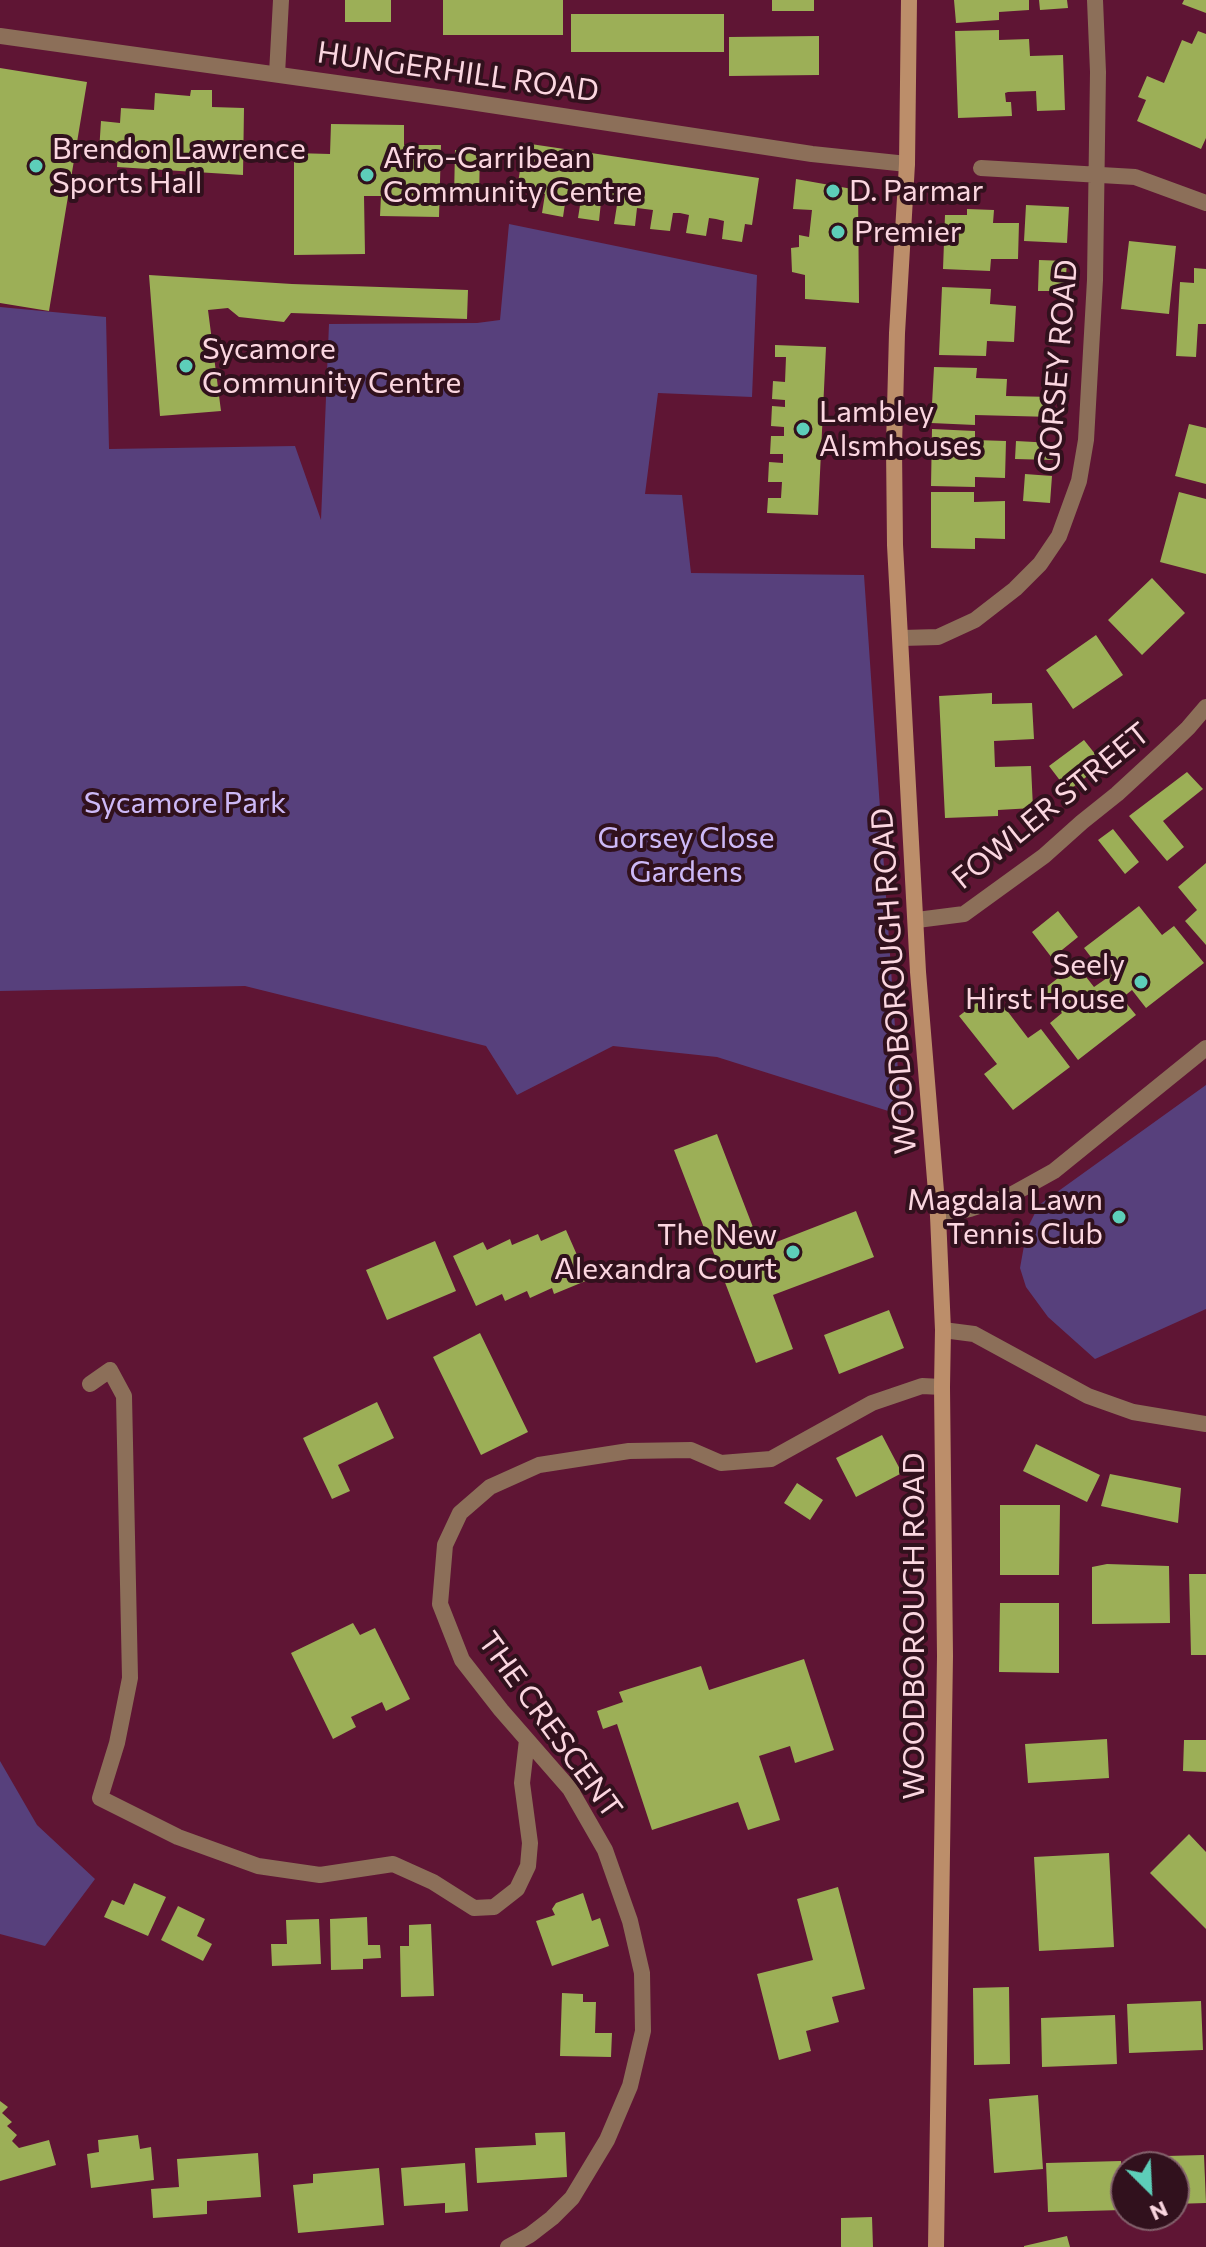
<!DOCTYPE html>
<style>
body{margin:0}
#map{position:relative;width:1206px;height:2247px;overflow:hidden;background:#5f1534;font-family:Commissioner,sans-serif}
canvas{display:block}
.north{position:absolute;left:1110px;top:2151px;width:80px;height:80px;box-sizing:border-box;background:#31111d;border:2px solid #82606b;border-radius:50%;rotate:156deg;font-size:22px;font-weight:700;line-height:32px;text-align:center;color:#fbd6e0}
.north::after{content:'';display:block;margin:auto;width:28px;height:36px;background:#5dceb9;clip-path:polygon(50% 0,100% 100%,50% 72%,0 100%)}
</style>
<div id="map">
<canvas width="1206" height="2247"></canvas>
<div class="north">N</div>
</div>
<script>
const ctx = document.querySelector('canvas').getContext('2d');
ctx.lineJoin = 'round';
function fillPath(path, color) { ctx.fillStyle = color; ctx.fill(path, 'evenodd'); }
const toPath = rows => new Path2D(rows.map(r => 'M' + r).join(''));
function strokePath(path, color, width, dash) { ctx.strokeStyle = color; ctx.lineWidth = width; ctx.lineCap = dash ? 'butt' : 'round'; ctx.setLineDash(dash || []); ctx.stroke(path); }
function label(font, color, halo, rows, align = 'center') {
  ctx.font = font + ' Commissioner,sans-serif'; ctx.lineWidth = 8; ctx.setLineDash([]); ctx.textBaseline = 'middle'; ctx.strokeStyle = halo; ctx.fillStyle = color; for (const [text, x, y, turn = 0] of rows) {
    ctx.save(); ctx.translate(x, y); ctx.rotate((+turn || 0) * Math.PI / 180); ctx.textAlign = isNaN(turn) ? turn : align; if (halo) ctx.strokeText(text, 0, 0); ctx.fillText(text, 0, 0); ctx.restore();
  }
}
const green = toPath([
 [509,224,757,275,752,397,658,393,645,494,682,495,691,573,864,575,901,1115,717,1057,613,1046,517,1095,486,1046,245,986,0,991,0,307,106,317,109,449,295,446,321,520,329,324,477,323,500,320],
 [1206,1085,1206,1309,1095,1359,1048,1317,1026,1287,1020,1268,1027,1229,1039,1205],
 [0,1761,37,1825,95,1879,45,1946,0,1934]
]);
const building = toPath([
 [345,0,391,0,391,22,345,22],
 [443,0,563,0,563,35,443,35],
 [772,0,814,0,814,11,772,11],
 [954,0,1029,0,1029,10,999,12,999,20,956,23],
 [1039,0,1067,0,1068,8,1040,10],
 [1184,0,1206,0,1206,13,1182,4],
 [571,14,724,14,724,52,571,52],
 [999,30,999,40,1029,39,1030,56,1063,55,1065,110,1037,111,1036,91,1008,92,1005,93,1006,102,1011,102,1012,116,958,118,955,31],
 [1198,31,1206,34,1206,138,1201,149,1137,121,1146,100,1138,97,1147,76,1164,83,1182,40,1192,44],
 [819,36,819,75,729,76,729,37],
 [0,68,87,82,49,311,0,303],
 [191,90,212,90,212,107,244,108,243,175,117,167,118,153,99,152,101,121,120,123,121,108,154,110,155,93,190,96],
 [331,124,404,125,404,145,441,145,439,217,380,216,381,196,364,196,365,254,294,255,294,153,330,154],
 [524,143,759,178,752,225,745,224,742,242,722,239,724,221,716,219,709,218,706,236,686,233,689,215,680,213,673,213,670,231,650,229,653,210,637,208,635,226,614,224,617,205,608,203,601,202,599,221,578,218,581,199,566,197,563,217,542,213,545,194,517,190],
 [455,150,480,150,479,198,454,198],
 [796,179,858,190,859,303,805,299,805,275,792,272,791,248,799,247,799,235,809,237,812,210,793,209],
 [1026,205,1069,207,1067,243,1024,241],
 [967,209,994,210,993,223,1019,223,1018,259,991,259,990,271,943,269,945,215,967,215],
 [1129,241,1176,246,1169,314,1121,309],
 [1039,260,1067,261,1065,291,1038,291],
 [1194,268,1206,269,1206,324,1198,324,1196,357,1176,356,1180,282,1194,283],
 [149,275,292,284,468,290,467,319,291,313,284,322,239,317,228,308,208,310,221,411,160,416],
 [942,287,991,289,990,304,1016,306,1014,342,987,341,986,356,939,355],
 [775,345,826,347,818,515,767,513,768,498,781,498,782,482,768,482,769,462,783,463,783,454,770,454,771,436,784,436,784,427,771,426,772,406,785,407,785,400,772,399,773,381,785,382,786,357,775,357],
 [934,367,977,368,976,378,1007,379,1006,396,1053,397,1053,417,975,415,975,425,931,423],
 [1189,424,1206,428,1206,484,1175,476],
 [932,429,975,431,975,440,1006,441,1005,478,975,477,975,487,931,486],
 [1016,441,1053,443,1053,460,1015,459],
 [1025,474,1052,476,1050,503,1023,501],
 [931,492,974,492,974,502,1005,501,1005,539,975,538,975,549,931,548],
 [1179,492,1206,499,1206,574,1160,562],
 [1152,578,1185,613,1142,655,1108,620],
 [1096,635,1123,675,1073,709,1046,670],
 [992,693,992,704,1032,703,1034,739,994,741,995,767,1031,766,1033,808,998,810,998,816,945,818,939,696],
 [1084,740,1103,764,1068,791,1049,766],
 [1187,772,1203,789,1163,821,1184,847,1167,861,1129,816],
 [1113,829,1139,862,1125,874,1098,840],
 [1206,863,1206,945,1185,921,1197,910,1178,887],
 [1139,906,1162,935,1174,926,1204,963,1146,1008,1132,990,1122,998,1136,1015,1078,1060,1050,1023,1062,1013,1044,989,1076,964,1094,987,1107,978,1084,948],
 [1058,911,1078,937,1052,958,1032,932],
 [992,991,1028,1038,1041,1029,1070,1067,1013,1110,984,1074,997,1064,959,1016],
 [717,1134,761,1248,856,1211,874,1257,773,1295,793,1349,756,1363,674,1150],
 [566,1230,588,1280,554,1294,552,1288,530,1298,527,1291,505,1301,502,1294,476,1306,453,1256,483,1242,487,1250,510,1239,512,1245,538,1234,541,1241],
 [435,1241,456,1291,387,1320,366,1270],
 [889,1310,904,1348,839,1374,824,1335],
 [480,1333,528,1432,481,1455,433,1357],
 [377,1402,394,1438,338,1465,350,1491,332,1499,303,1438],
 [882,1435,902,1473,856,1497,836,1458],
 [1036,1444,1100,1475,1087,1502,1023,1471],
 [1110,1474,1181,1488,1178,1523,1101,1506],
 [797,1483,823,1500,810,1520,784,1503],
 [1000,1505,1060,1505,1059,1575,1000,1575],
 [1107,1564,1169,1566,1170,1623,1092,1624,1092,1567],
 [1189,1574,1206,1574,1206,1655,1191,1655],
 [1000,1603,1059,1603,1059,1673,999,1672],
 [353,1623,360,1635,375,1628,410,1699,386,1711,382,1702,351,1717,356,1727,333,1739,291,1653],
 [804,1659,834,1750,795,1763,790,1746,759,1756,780,1820,748,1830,738,1802,652,1830,617,1724,603,1729,597,1711,623,1702,619,1692,701,1666,709,1690],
 [1107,1739,1109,1778,1028,1783,1025,1744],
 [1184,1740,1206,1740,1206,1772,1183,1771],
 [1189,1834,1206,1852,1206,1929,1150,1873],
 [1109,1853,1114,1947,1039,1951,1034,1857],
 [134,1883,166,1897,148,1936,104,1917,112,1900,124,1905],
 [838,1887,865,1989,832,1997,839,2022,806,2031,811,2051,779,2060,757,1974,813,1960,797,1899],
 [583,1893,592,1921,600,1918,609,1946,552,1966,536,1921,555,1915,552,1909,556,1903],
 [178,1906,205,1919,197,1936,212,1944,203,1961,161,1940],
 [367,1917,368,1945,380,1945,381,1958,363,1959,363,1969,331,1970,330,1919],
 [319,1919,321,1964,272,1966,271,1944,287,1944,286,1920],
 [431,1924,434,1996,401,1997,400,1946,409,1946,409,1925],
 [1009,1987,1010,2064,974,2065,973,1988],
 [562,1993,583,1994,583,2002,596,2002,595,2033,612,2033,611,2057,560,2056],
 [1201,2001,1203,2050,1129,2053,1127,2004],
 [1115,2015,1117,2064,1042,2067,1041,2018],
 [1038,2095,1043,2169,994,2173,989,2099],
 [0,2101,8,2107,2,2113,12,2122,7,2126,17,2135,12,2141,19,2148,49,2140,56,2165,0,2181],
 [565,2132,567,2177,477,2183,475,2148,536,2145,535,2133],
 [138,2135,140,2149,151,2147,154,2180,91,2188,87,2154,99,2152,98,2140],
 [258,2153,261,2197,207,2201,207,2214,153,2218,151,2189,179,2187,177,2159],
 [1204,2155,1206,2203,1174,2204,1174,2167,1130,2167,1130,2157],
 [1121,2161,1123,2210,1048,2212,1046,2163],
 [465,2163,468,2211,445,2213,445,2203,404,2206,401,2168],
 [379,2168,384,2225,298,2233,293,2185,313,2183,313,2174],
 [872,2217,873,2247,841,2247,841,2218],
 [1067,2236,1070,2247,1024,2247,1024,2246]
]);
const minor = toPath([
 [0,36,451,99,812,154,907,164],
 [277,74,281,0],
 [981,168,1135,177,1206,203],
 [902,638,938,637,975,620,1015,589,1040,564,1059,536,1079,481,1086,440,1095,280,1098,72,1095,0],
 [917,920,964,914,1044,856,1082,822,1117,794,1167,748,1188,728,1206,707],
 [943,1330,974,1334,1088,1396,1133,1412,1206,1424],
 [90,1384,110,1370,124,1396,130,1678,117,1743,100,1798,178,1837,258,1866,320,1875,393,1864,433,1882,474,1908,494,1907,517,1889,528,1866,530,1843,522,1783,527,1740],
 [508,2247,530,2235,552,2218,572,2198,607,2140,630,2086,643,2031,642,1973,630,1921,605,1850,570,1789,501,1710,462,1660,440,1604,445,1545,460,1513,490,1487,539,1465,629,1451,691,1450,721,1463,771,1459,872,1403,922,1386,942,1387]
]);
const tertiary = toPath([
 [938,1216,970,1209,1009,1196,1054,1171,1206,1048]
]);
const secondary = toPath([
 [909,0,907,164,897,333,894,447,895,545,918,972,938,1216,943,1330,942,1387,945,1656,936,2247]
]);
const markers = [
 [36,166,8,"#5dceb9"],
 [367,175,8,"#5dceb9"],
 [833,191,8,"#5dceb9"],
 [838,232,8,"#5dceb9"],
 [186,366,8,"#5dceb9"],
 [803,429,8,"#5dceb9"],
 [1141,982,8,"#5dceb9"],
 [1119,1217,8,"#5dceb9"],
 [793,1252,8,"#5dceb9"]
];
const streetNames = [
 ["HUNGERHILL ROAD",458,72,8],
 ["GORSEY ROAD",1058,366,-85],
 ["FOWLER STREET",1051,806,-39],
 ["WOODBOROUGH ROAD",894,981,-94],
 ["WOODBOROUGH ROAD",914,1626,-90],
 ["THE CRESCENT",550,1725,54]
];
const poiNames = [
 ["Brendon Lawrence",52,149],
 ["Sports Hall",52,183],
 ["Afro-Carribean",383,158],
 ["Community Centre",383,192],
 ["D. Parmar",849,191],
 ["Premier",854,232],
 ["Sycamore",202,349],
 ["Community Centre",202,383],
 ["Lambley",819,412],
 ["Alsmhouses",819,446],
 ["Seely",1125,965,"right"],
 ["Hirst House",1125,999,"right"],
 ["Magdala Lawn",1103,1200,"right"],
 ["Tennis Club",1103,1234,"right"],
 ["The New",777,1235,"right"],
 ["Alexandra Court",777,1269,"right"]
];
const parkNames = [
 ["Sycamore Park",185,803],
 ["Gorsey Close",686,838],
 ["Gardens",686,872]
];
fillPath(green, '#57407c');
fillPath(building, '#9caf57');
strokePath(minor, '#8c6f59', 16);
strokePath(tertiary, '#8c6f59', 16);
strokePath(secondary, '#bc8e6a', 16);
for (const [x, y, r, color] of markers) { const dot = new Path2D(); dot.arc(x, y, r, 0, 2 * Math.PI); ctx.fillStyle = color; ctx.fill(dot); strokePath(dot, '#31111d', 3); }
label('30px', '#fbd6e0', '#31111d', streetNames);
label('30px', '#fbd6e0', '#31111d', poiNames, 'left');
label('30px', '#cdb9f7', '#31111d', parkNames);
</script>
